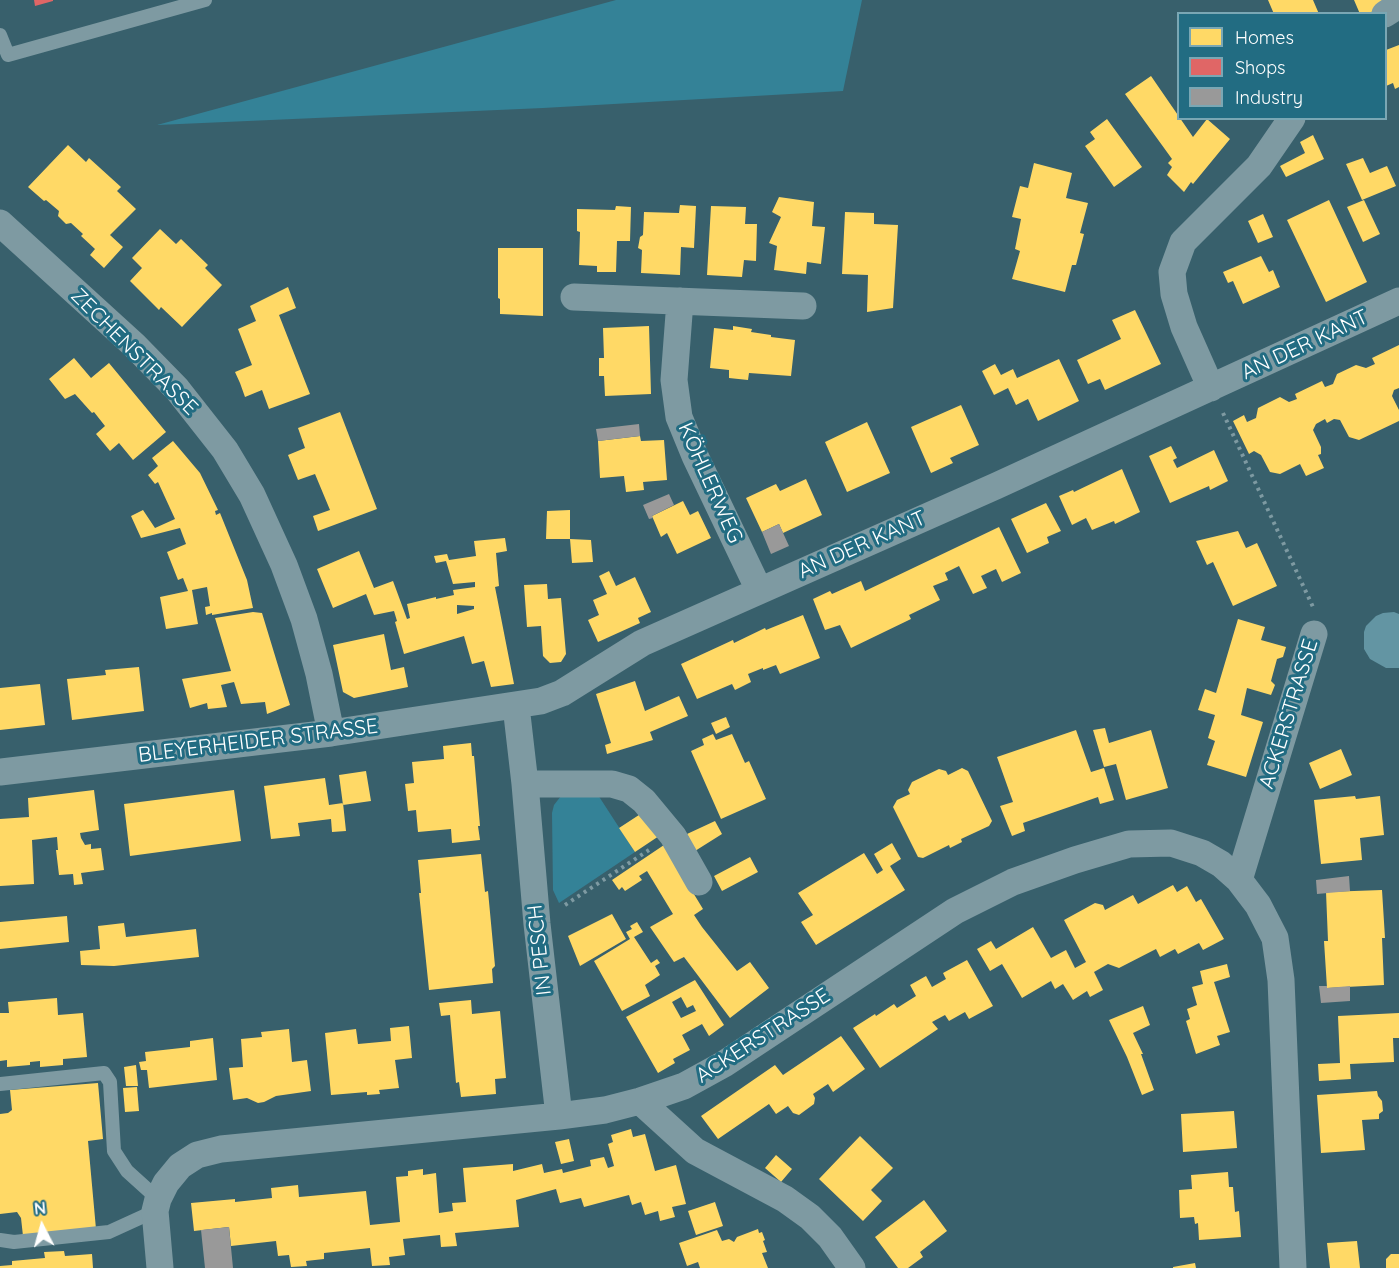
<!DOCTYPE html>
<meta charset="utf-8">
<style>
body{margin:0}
#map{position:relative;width:1399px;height:1268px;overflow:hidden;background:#38606c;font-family:Quicksand,sans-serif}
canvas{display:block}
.legend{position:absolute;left:1177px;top:12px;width:210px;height:108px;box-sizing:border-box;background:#226c82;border:2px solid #7aa7b4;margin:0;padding:8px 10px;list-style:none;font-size:18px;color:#fff}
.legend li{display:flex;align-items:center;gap:12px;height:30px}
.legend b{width:30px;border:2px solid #7aa7b4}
.north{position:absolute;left:12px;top:1196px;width:60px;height:60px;-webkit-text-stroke:4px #226c82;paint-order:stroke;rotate:354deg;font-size:16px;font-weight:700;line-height:24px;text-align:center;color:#fff}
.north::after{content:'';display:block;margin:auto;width:21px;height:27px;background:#fff;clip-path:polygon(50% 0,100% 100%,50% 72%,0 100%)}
</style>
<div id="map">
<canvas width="1399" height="1268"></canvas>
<ul class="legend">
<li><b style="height:16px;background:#ffd966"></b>Homes</li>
<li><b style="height:16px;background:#e06666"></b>Shops</li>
<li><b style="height:16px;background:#999"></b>Industry</li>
</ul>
<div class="north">N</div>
</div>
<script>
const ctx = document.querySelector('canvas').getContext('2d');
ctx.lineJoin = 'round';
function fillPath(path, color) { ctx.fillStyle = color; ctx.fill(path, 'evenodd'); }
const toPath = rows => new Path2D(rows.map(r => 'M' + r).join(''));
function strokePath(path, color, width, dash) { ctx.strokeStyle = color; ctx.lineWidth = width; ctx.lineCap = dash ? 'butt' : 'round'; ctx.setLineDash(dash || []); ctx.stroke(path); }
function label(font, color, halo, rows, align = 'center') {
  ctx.font = font + ' Quicksand,sans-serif'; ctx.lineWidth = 6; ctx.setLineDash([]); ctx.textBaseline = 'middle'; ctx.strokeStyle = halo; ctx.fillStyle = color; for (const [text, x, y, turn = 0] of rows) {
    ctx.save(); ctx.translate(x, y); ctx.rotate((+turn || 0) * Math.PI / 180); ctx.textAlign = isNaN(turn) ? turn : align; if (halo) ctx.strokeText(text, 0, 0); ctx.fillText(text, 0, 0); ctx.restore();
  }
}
const green = toPath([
 [616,0,862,0,843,91,543,108,157,125],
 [598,795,635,852,559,903,553,890,552,813,554,805,561,796]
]);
const water = toPath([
 [1394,612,1399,614,1399,668,1386,668,1370,659,1364,649,1364,632,1366,626,1376,616,1383,613]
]);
const homes = toPath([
 [1268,0,1313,0,1319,14,1274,14],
 [1354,0,1385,0,1387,6,1366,14,1360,14],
 [1399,45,1399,87,1395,89,1393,83,1386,86,1386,50],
 [1151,76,1193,137,1207,119,1230,139,1193,184,1191,182,1184,192,1167,175,1172,167,1168,163,1172,159,1125,94],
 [1107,119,1142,167,1114,187,1085,146,1095,139,1090,132],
 [1313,135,1324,159,1286,177,1280,166,1305,153,1300,142],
 [68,145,86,162,89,158,121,187,117,191,136,209,110,235,123,247,104,268,90,255,95,249,81,236,83,234,71,223,66,224,58,216,59,211,46,200,44,201,28,187],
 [1363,158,1370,173,1387,166,1396,186,1362,200,1346,164],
 [1034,163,1072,173,1066,198,1088,203,1080,233,1084,234,1076,265,1072,265,1065,292,1012,279,1020,251,1015,249,1021,219,1012,217,1020,186,1028,188],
 [779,197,814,202,812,226,825,227,821,264,807,262,806,274,774,270,777,246,769,243,781,217,772,212],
 [1329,200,1367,282,1326,302,1287,220],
 [1364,200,1380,234,1363,242,1347,207],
 [680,205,696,206,694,248,681,247,680,275,641,273,642,250,638,248,640,237,643,235,644,212,679,213],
 [616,206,631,207,630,241,617,241,616,272,597,272,597,266,579,265,580,232,577,231,577,209,615,210],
 [711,206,746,207,745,224,757,224,756,261,744,260,742,277,707,275],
 [845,212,874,213,874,224,898,225,893,308,867,312,868,275,842,274],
 [1263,214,1273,237,1258,243,1248,221],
 [160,229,176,244,181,239,208,265,205,268,222,285,182,327,161,307,159,310,130,281,142,268,132,258],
 [498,248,543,248,543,316,500,314,500,299,498,298],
 [1261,256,1269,272,1273,270,1280,287,1243,304,1233,281,1228,283,1223,272],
 [288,287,296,308,279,315,310,394,269,409,262,390,245,397,240,383,235,372,252,365,238,329,256,321,250,306],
 [1135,310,1161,364,1105,390,1100,379,1088,384,1077,360,1121,339,1112,320],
 [649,326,651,394,605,396,604,376,599,376,599,358,604,358,603,328],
 [733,326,752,329,751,332,771,335,771,337,795,340,791,376,749,373,748,380,729,378,729,370,710,368,714,328,733,330],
 [1399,345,1399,388,1394,390,1392,396,1399,410,1399,421,1359,440,1349,437,1340,420,1334,419,1327,423,1325,419,1316,424,1313,430,1321,447,1321,454,1318,455,1324,468,1306,476,1300,464,1280,474,1270,472,1261,455,1254,451,1249,454,1233,421,1244,415,1247,422,1256,418,1258,408,1280,397,1289,402,1297,399,1295,394,1322,381,1325,387,1333,384,1337,374,1356,365,1366,368,1375,364,1372,358],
 [74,358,91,378,109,363,166,432,133,460,119,443,110,451,96,434,105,426,94,412,92,413,75,394,65,399,49,379],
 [1059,359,1079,401,1038,421,1028,399,1016,405,1008,388,994,395,982,371,995,364,1001,375,1013,369,1017,378],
 [961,405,979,445,950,458,953,463,931,473,911,427],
 [340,412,377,509,318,531,313,516,330,510,315,474,298,480,288,455,305,448,298,428],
 [867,422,890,473,847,492,825,442],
 [640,436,641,441,664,440,667,480,643,482,644,490,626,492,624,476,600,478,598,441],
 [173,441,200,473,218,510,215,511,216,515,220,513,247,580,253,608,212,615,212,613,206,615,205,607,210,606,207,587,192,590,198,624,166,629,160,597,188,591,183,578,178,580,167,552,186,544,180,528,141,538,131,516,143,510,155,528,175,519,158,482,155,484,148,475,158,466,152,458],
 [1171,446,1177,458,1173,460,1177,468,1214,450,1228,481,1210,490,1209,486,1170,503,1149,456],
 [1122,469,1140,512,1115,524,1114,521,1092,530,1086,518,1072,525,1059,496,1073,490,1074,492],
 [806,479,822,515,783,533,779,524,762,532,746,498,776,484,780,491],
 [683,501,690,515,698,511,711,538,677,554,667,533,661,537,652,516],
 [1046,503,1061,531,1047,537,1049,543,1027,553,1011,519],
 [570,510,570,539,546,539,547,511],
 [999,527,1021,573,1002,582,996,569,981,576,987,588,973,594,959,566,945,573,948,580,933,586,940,600,909,615,911,619,851,648,840,625,825,630,813,599,830,591,832,594,861,581,865,591],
 [1238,531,1246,548,1257,543,1277,586,1233,606,1213,562,1207,565,1196,541],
 [505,538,507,551,496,553,499,586,495,587,514,684,491,687,484,661,472,664,464,636,404,654,395,622,397,621,394,611,374,615,366,594,333,608,317,569,359,551,374,588,393,581,407,619,410,618,407,604,436,597,436,599,454,595,453,590,475,587,475,582,453,584,446,561,436,563,434,556,447,554,449,560,476,556,474,541],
 [457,605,474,606,474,609,457,614],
 [570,539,591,540,593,562,572,563],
 [609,571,616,586,635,577,651,612,638,618,640,623,598,642,588,620,599,615,593,600,607,594,599,576],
 [547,584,548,599,561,598,566,654,561,662,550,663,543,656,541,626,527,627,524,585],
 [253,612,262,613,290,705,267,714,265,702,241,704,234,682,221,685,227,707,208,709,207,703,190,708,182,679,231,671,215,618],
 [803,615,820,658,780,674,776,665,763,670,763,668,748,674,751,682,735,690,732,684,697,699,681,664,733,640,734,643,765,628,766,630],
 [1238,619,1265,627,1261,640,1286,647,1283,657,1277,659,1271,681,1275,685,1271,695,1247,688,1241,715,1263,722,1246,777,1207,765,1215,741,1208,738,1215,715,1198,710,1205,689,1216,693],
 [384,634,391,670,404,667,408,687,354,698,343,692,333,645],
 [139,667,144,711,72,720,67,679,106,675,105,670],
 [635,681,645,711,679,696,688,716,650,732,653,740,607,754,605,745,611,743,596,694],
 [40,684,45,725,0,730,0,688],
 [726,717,730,727,716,734,711,723],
 [1105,728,1109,743,1151,730,1168,788,1126,800,1116,764,1104,767,1093,730],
 [1076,730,1091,772,1104,768,1114,800,1100,804,1098,797,1023,823,1025,831,1012,836,1000,806,1013,802,997,757],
 [713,734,716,740,732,734,745,763,749,761,766,799,721,819,691,751,704,745,702,739],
 [471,743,472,756,474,756,480,826,478,826,480,840,452,843,451,829,418,832,416,810,408,811,405,784,414,783,412,762,444,759,443,746],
 [1341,749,1352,775,1320,789,1309,763],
 [962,768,968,771,992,821,989,826,961,839,962,842,950,848,949,845,923,858,918,857,893,807,897,800,910,794,908,790,912,782,939,769,946,771,948,775],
 [366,771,371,801,343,805,339,775],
 [325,778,329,805,343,803,346,831,332,832,331,819,298,823,300,836,271,839,264,786],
 [94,790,99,830,80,833,81,838,85,845,91,844,91,849,101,848,104,870,81,873,83,884,74,885,73,874,59,875,56,850,58,850,57,837,32,840,34,884,0,886,0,819,29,817,28,798],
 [234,790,241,841,130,856,124,804],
 [1355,796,1356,799,1380,796,1384,835,1360,838,1362,860,1321,864,1314,800],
 [642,813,659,836,635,852,619,828],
 [715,821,722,834,695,851,687,834],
 [892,843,901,859,890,866,905,890,816,945,801,922,813,915,798,893,864,853,877,874,883,870,874,854],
 [664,845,703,909,694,915,702,927,737,971,750,962,769,988,730,1018,684,957,674,962,650,927,673,914,647,871,639,876,642,880,625,891,622,887,619,890,612,880],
 [481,854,485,892,488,891,495,966,492,969,493,983,429,990,419,893,421,893,418,860],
 [750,857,758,872,722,891,714,876],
 [1173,885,1177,892,1187,886,1196,902,1201,899,1224,939,1203,950,1199,943,1178,954,1175,949,1160,957,1156,949,1119,968,1108,964,1094,972,1103,990,1090,997,1087,991,1073,1000,1063,984,1055,989,1051,981,1022,998,1002,964,990,971,977,949,991,941,996,949,1033,927,1051,958,1066,950,1075,968,1086,962,1064,920,1095,903,1103,905,1105,910,1133,895,1138,904],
 [1382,890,1385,938,1382,938,1384,985,1327,988,1324,941,1328,941,1326,892],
 [612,914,626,939,580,966,568,936],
 [67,916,69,942,0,949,0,922],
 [637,922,643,932,634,937,651,963,657,959,660,963,655,966,660,975,645,985,650,996,622,1011,594,961,630,939,626,932,632,929,630,926],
 [124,923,126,937,196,929,199,957,114,966,81,965,80,951,100,949,98,926],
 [967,960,993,1006,969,1019,965,1012,949,1021,945,1015,932,1022,938,1029,880,1068,853,1028,875,1014,876,1016,894,1004,897,1008,916,996,910,985,926,976,932,987,946,979,943,973],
 [1227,964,1230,977,1214,982,1230,1032,1217,1036,1220,1045,1196,1054,1186,1021,1190,1019,1187,1009,1197,1005,1192,987,1203,984,1200,971],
 [695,980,724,1025,709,1036,702,1024,682,1035,690,1050,673,1059,675,1063,658,1073,626,1017],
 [681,997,687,1008,693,1005,696,1011,681,1018,672,1002],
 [57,998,58,1015,83,1013,87,1057,63,1059,63,1065,40,1067,40,1061,30,1062,30,1065,7,1067,7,1060,0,1061,0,1013,9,1013,8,1002],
 [471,1000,472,1014,500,1011,506,1078,495,1079,496,1094,461,1097,459,1082,456,1083,450,1015,441,1016,439,1003],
 [1143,1006,1150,1025,1133,1033,1143,1054,1141,1054,1154,1090,1142,1095,1127,1057,1109,1020],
 [1399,1013,1399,1038,1393,1038,1394,1062,1350,1064,1351,1079,1319,1081,1318,1064,1340,1063,1338,1016],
 [409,1026,412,1058,395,1060,399,1088,379,1090,380,1094,367,1095,367,1092,331,1095,325,1033,356,1029,358,1044,391,1041,390,1028],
 [289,1029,292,1062,307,1060,311,1091,276,1096,264,1102,258,1103,247,1098,233,1100,229,1068,243,1067,241,1039,262,1037,261,1032],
 [841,1036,865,1069,833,1092,828,1084,813,1094,815,1098,814,1104,799,1115,793,1113,788,1106,776,1114,769,1104,718,1139,701,1116,775,1065,783,1075],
 [213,1038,217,1080,149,1088,147,1070,141,1070,139,1062,146,1061,145,1052,190,1047,190,1041],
 [136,1065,138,1086,126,1086,124,1067],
 [98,1083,103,1139,88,1141,96,1229,23,1236,21,1218,17,1212,0,1214,0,1114,8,1113,12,1110,10,1090],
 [137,1087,139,1111,125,1112,123,1088],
 [1377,1091,1378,1096,1382,1101,1383,1111,1379,1114,1379,1119,1362,1120,1365,1150,1321,1153,1317,1095],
 [1234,1111,1237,1148,1183,1152,1181,1114],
 [631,1129,633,1137,645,1134,655,1171,676,1165,686,1204,672,1207,675,1217,660,1221,658,1211,645,1215,641,1202,632,1205,629,1195,584,1207,581,1198,560,1203,556,1189,516,1200,519,1227,455,1233,457,1246,441,1247,440,1235,403,1239,405,1255,389,1257,390,1265,372,1266,370,1248,324,1253,324,1259,306,1261,307,1266,291,1267,289,1255,278,1256,276,1241,231,1246,229,1227,194,1231,191,1203,235,1199,235,1202,272,1198,271,1188,298,1185,299,1197,366,1191,370,1225,400,1222,396,1177,408,1176,408,1171,423,1169,423,1175,436,1173,439,1213,453,1211,452,1203,466,1202,463,1168,513,1164,513,1171,542,1164,544,1173,562,1169,563,1173,591,1166,590,1160,604,1157,608,1168,614,1166,608,1144,613,1142,611,1135],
 [860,1136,893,1168,871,1190,882,1201,863,1221,819,1179],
 [569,1139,574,1161,561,1164,555,1142],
 [776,1155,792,1169,781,1182,765,1168],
 [1228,1172,1229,1187,1233,1187,1235,1212,1239,1211,1241,1237,1199,1240,1198,1223,1195,1224,1194,1217,1180,1218,1179,1190,1192,1189,1191,1175],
 [924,1200,947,1231,920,1252,923,1257,908,1268,898,1268,875,1237],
 [715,1202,723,1226,696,1235,688,1211],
 [758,1229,759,1233,762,1232,765,1240,763,1241,767,1252,762,1253,768,1268,700,1268,698,1262,687,1266,679,1243,717,1230,722,1241,729,1239,734,1242,737,1237],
 [1357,1241,1360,1268,1330,1268,1327,1243],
 [64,1251,65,1256,92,1254,93,1268,0,1268,0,1266,12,1265,12,1261,45,1258,44,1252],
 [1391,1254,1399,1254,1399,1268,1386,1268,1386,1259],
 [1195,1263,1196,1268,1173,1268,1173,1267]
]);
const shops = toPath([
 [34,0,53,0,53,1,35,6]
]);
const industry = toPath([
 [639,424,640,436,598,441,596,429],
 [669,494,674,505,652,516,653,518,649,519,643,505],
 [779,524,789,546,771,554,762,532],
 [1349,876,1350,891,1317,894,1316,880],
 [1319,986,1327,986,1327,988,1350,986,1350,1001,1321,1003],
 [229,1227,233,1268,205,1268,201,1230]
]);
const path = toPath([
 [1223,413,1313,607],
 [565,905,649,850]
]);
const lane = toPath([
 [0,35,8,55,205,0],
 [0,1084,104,1073,110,1082,114,1151,127,1171,158,1199],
 [0,1240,14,1242,109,1232,155,1211]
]);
const street = toPath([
 [1385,14,1399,5],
 [0,223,134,345,177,389,225,450,252,495,284,565,304,619,319,674,331,733],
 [574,297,803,306],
 [680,301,674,380,679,417,695,456,759,590],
 [1211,388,1184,327,1174,294,1172,272,1183,242,1259,166,1292,118],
 [516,706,525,784,537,924,559,1116],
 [0,772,331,733,541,701,562,693,642,643,996,486,1399,301],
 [525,784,612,784,629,789,644,801,673,836,699,882],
 [1239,880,1314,634],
 [640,1101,695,1151,785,1199,810,1217,830,1237,852,1268],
 [160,1268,155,1211,158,1199,166,1183,180,1166,197,1155,221,1149,559,1116,605,1110,640,1101,684,1086,724,1064,955,911,1013,882,1075,860,1129,844,1171,843,1202,853,1221,864,1239,880,1258,905,1275,938,1281,980,1293,1268]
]);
const streetNames = [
 ["AN DER KANT",1305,345,-25],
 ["ZECHENSTRASSE",134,352,45],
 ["KÖHLERWEG",710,483,66],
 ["AN DER KANT",862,545,-24],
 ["ACKERSTRASSE",1289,714,-73],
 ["BLEYERHEIDER STRASSE",258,741,-7],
 ["IN PESCH",540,950,-96],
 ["ACKERSTRASSE",763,1036,-33]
];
fillPath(green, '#348297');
fillPath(water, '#6395a3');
fillPath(homes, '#ffd966');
fillPath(shops, '#e06666');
fillPath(industry, '#999');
strokePath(path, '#7e9aa2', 4, [3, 4.5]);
strokePath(lane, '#7e9aa2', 14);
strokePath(street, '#7e9aa2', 27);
label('21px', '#fff', '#226c82', streetNames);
</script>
